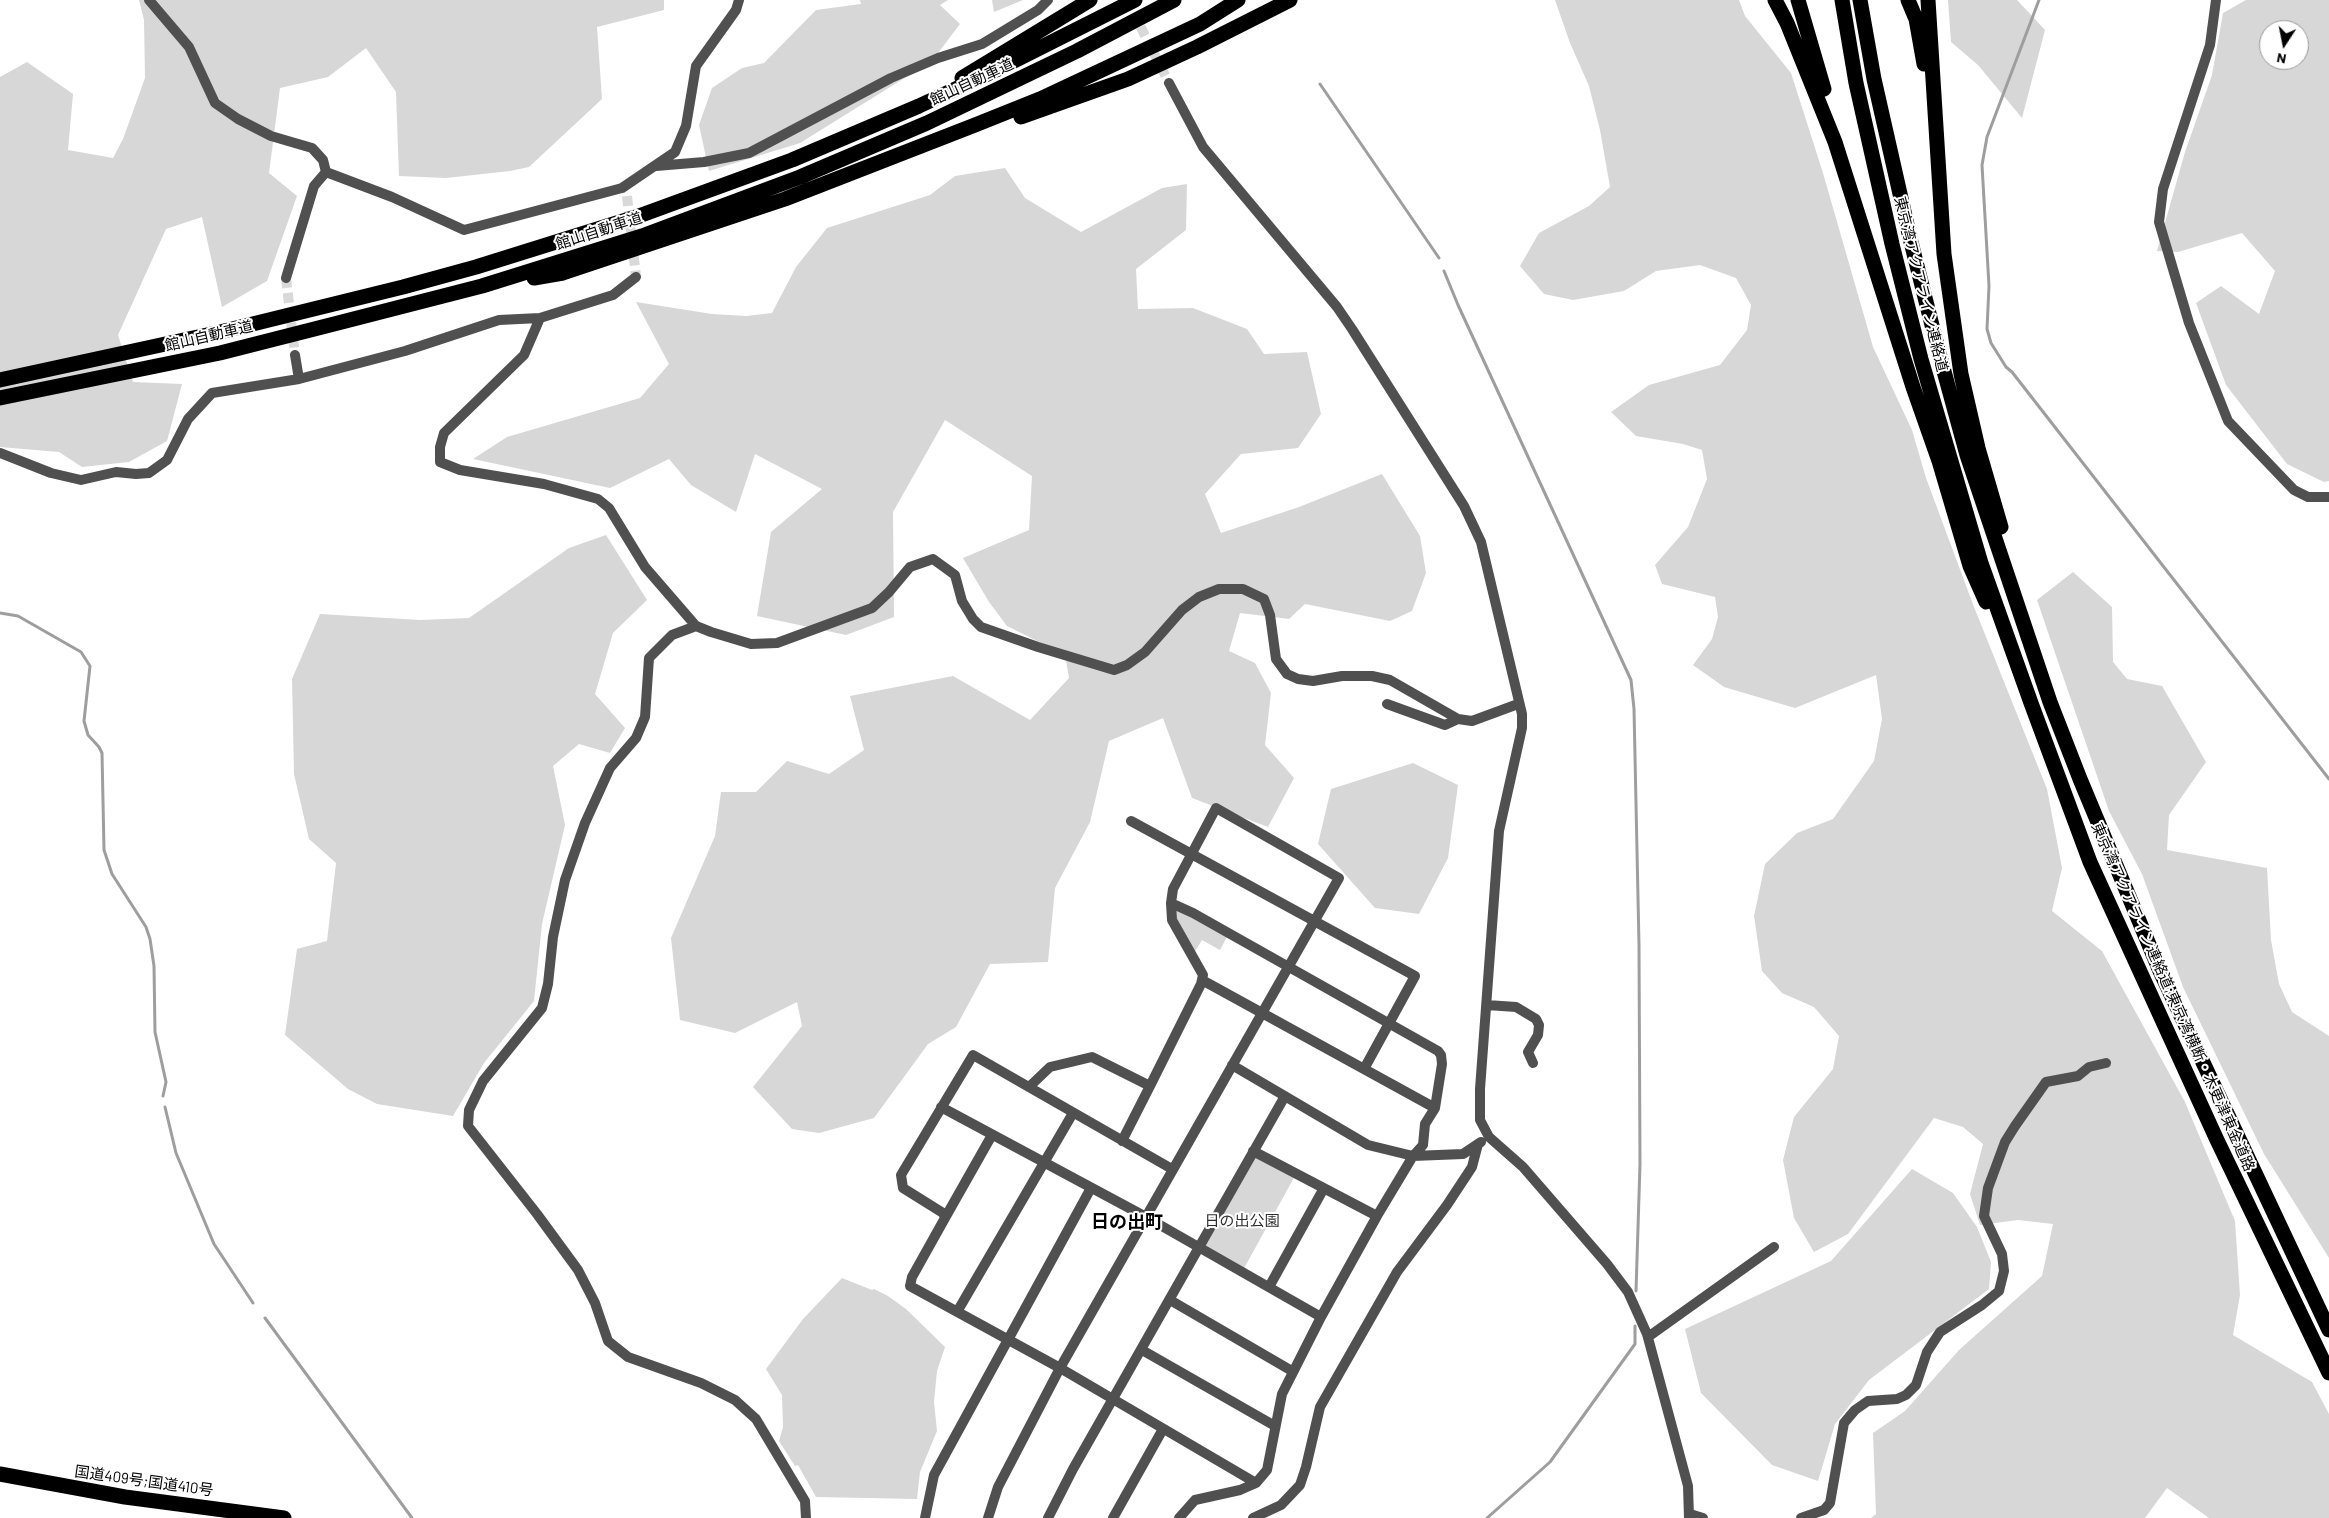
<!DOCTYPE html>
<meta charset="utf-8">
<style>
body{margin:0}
#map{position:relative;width:2329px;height:1518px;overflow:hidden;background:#fff;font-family:Barlow,sans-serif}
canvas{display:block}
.north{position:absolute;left:2259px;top:20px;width:50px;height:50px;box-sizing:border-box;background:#fff;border:1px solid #999;border-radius:50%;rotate:191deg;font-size:14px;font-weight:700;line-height:20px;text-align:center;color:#000}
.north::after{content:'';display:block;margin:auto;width:18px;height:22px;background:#000;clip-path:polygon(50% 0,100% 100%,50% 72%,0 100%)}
</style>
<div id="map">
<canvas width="2329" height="1518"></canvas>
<div class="north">N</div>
</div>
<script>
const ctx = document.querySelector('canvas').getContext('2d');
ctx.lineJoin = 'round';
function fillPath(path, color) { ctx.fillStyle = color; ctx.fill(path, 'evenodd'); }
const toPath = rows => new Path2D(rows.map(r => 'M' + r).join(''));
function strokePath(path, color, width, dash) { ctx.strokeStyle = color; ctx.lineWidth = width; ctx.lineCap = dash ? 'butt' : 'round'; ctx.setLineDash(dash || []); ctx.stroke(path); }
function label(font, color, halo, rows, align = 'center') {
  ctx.font = font + ' Barlow,"Noto Sans JP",sans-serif'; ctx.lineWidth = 4; ctx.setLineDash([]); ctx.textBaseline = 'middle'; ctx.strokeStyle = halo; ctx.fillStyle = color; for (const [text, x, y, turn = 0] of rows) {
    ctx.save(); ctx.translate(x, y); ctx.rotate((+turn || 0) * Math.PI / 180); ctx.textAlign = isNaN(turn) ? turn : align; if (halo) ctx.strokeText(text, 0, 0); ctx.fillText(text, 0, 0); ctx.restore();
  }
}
const green = toPath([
 [139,0,664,0,664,10,597,27,602,99,529,167,510,171,446,178,399,176,396,92,366,48,328,77,280,88,269,173,297,196,267,281,222,307,202,217,166,229,118,335,133,382,182,384,167,441,129,462,82,467,59,452,0,447,0,77,27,62,73,94,68,150,113,158,123,139,145,78,144,20],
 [860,0,948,0,940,5,960,24,932,61,800,143,709,171,699,125,712,88,742,68,764,63,816,10,861,4],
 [992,0,1023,0,994,12],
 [1555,0,1739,0,1745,16,1791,73,1823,173,1873,347,1912,430,1926,478,1974,607,2047,789,2062,868,2052,911,2102,951,2185,1102,2235,1221,2240,1295,2233,1335,2312,1382,2329,1414,2329,1518,2209,1518,2167,1488,2145,1518,1871,1518,1876,1514,1873,1433,1905,1411,1959,1350,2042,1276,2053,1224,2018,1220,1980,1225,1970,1194,1983,1144,1963,1127,1934,1118,1848,1234,1814,1252,1794,1218,1783,1160,1794,1117,1833,1069,1839,1036,1814,1007,1782,993,1762,971,1754,916,1765,864,1797,833,1833,819,1874,761,1882,719,1876,675,1795,708,1724,687,1693,665,1712,639,1718,617,1715,597,1662,584,1655,565,1688,527,1707,479,1702,450,1683,444,1636,436,1611,412,1649,385,1720,365,1747,330,1751,305,1736,278,1700,265,1656,271,1624,291,1573,300,1544,294,1520,266,1539,233,1589,206,1610,187,1600,130,1589,86,1570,43],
 [1948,0,2017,0,2045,30,2022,118,1978,65,1951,42],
 [2246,0,2329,0,2329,481,2324,482,2287,464,2226,385,2196,303,2221,286,2259,314,2275,271,2242,233,2178,252,2157,251,2185,152,2212,75,2223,13],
 [2269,30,2299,30,2299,60,2269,60],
 [1005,168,1025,198,1081,232,1162,188,1187,184,1186,230,1136,269,1138,309,1193,308,1247,329,1264,354,1307,352,1321,414,1298,448,1241,454,1205,494,1221,533,1299,507,1382,474,1420,536,1426,573,1412,611,1390,621,1305,604,1289,619,1240,613,1229,651,1255,663,1271,693,1265,745,1294,778,1268,827,1192,798,1163,718,1109,741,1090,822,1055,888,1048,962,990,964,956,1027,928,1044,874,1118,819,1133,792,1129,753,1087,802,1026,797,1002,735,1033,680,1020,671,938,715,836,721,792,756,792,787,761,829,774,864,750,850,696,953,676,1030,720,1069,678,1065,655,1007,626,989,602,963,558,1029,530,1032,476,945,420,893,512,894,617,846,635,757,616,771,532,822,489,755,454,736,512,691,485,669,459,610,488,473,459,507,437,640,398,669,364,636,302,712,314,746,316,772,313,796,267,827,228,930,195,955,176],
 [606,535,647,600,613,633,595,694,625,728,610,753,579,744,553,766,565,825,542,924,534,1001,484,1063,453,1116,377,1104,348,1089,285,1035,297,949,327,941,336,863,309,839,294,774,292,679,320,614,420,620,469,618,569,548],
 [2073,572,2112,607,2113,662,2127,679,2162,686,2206,762,2169,815,2167,850,2267,868,2271,940,2279,984,2292,1012,2329,1036,2329,1258,2264,1154,2183,987,2142,874,2109,811,2037,600],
 [1413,763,1458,785,1448,858,1419,914,1375,908,1318,844,1331,789],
 [1171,904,1229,933,1220,950,1202,940,1192,956],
 [1253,1151,1296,1174,1242,1272,1199,1247],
 [1912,1169,1953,1193,1977,1227,1991,1262,1989,1289,1869,1380,1835,1424,1818,1481,1772,1465,1701,1393,1685,1329,1831,1261],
 [842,1278,872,1290,874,1289,888,1296,906,1309,945,1347,937,1371,934,1402,937,1431,920,1472,917,1499,816,1497,798,1465,795,1466,779,1441,783,1427,782,1395,766,1369,803,1319]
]);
const stream = toPath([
 [2039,0,1987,137,1982,165,1989,286,1987,329,1991,343,2006,367,2012,372,2329,779],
 [1320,84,1439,258],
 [1444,271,1458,305,1631,680,1634,709,1639,945,1640,1164,1636,1291],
 [0,613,18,616,81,652,90,666,84,721,88,735,99,747,102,753,104,850,112,874,146,927,150,939,154,966,155,1032,166,1082,163,1096],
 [165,1107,176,1153,214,1244,253,1303],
 [265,1318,412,1518],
 [1487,1518,1550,1462,1635,1344,1635,1326]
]);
const minorTunnel = toPath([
 [1127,0,1169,83],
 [627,196,636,277],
 [286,278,295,355]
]);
const minor = toPath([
 [149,0,189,47,215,103,238,119,271,136,312,148,323,160,326,172],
 [2216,0,2210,45,2163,189,2159,222,2189,323,2228,421,2294,490,2308,497,2329,497],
 [1169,83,1203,147,1337,307,1352,329,1464,506,1481,542,1522,714,1522,728,1499,831,1480,1089,1480,1120,1489,1137,1523,1167,1607,1264,1628,1292,1647,1334,1688,1486,1689,1518],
 [656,166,704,162,749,153,891,78,938,58,982,44,1038,10,1048,0],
 [326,172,392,197,464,230,622,188,675,152,686,126,696,66,736,10,739,0],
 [286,278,314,186,326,172],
 [540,318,524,355,444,433,440,447,440,462,460,470,544,484,598,499,609,508,645,567,696,626,711,632,751,644,777,643,872,608,889,592,910,567,933,559,955,575,962,601,973,619,981,627,1038,647,1114,670,1127,665,1145,652,1182,610,1199,597,1219,589,1243,589,1264,599,1270,615,1276,659,1287,674,1298,679,1313,681,1342,676,1372,676,1390,680,1458,719,1472,721,1518,704],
 [295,355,299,379],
 [0,453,51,473,81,480,116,472,136,474,149,473,167,460,188,419,212,393,299,379,405,351,499,320,540,318,613,295,636,277],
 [696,626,672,635,649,658,645,717,636,738,610,768,585,823,565,880,553,937,548,984,542,1008,483,1081,469,1110,468,1126,537,1214,578,1270,595,1303,608,1341,628,1357,701,1383,735,1400,756,1419,805,1501,806,1518],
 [1387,704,1445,725,1458,719],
 [1131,821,1415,976,1364,1069],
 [1171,903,1193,913,1438,1051,1441,1055,1442,1064,1435,1108,1425,1124,1423,1145,1413,1156,1377,1216,1321,1317,1282,1394,1267,1470,1256,1483,1240,1490,1195,1500,1179,1518],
 [1202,980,1435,1108],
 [1487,1005,1516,1007,1536,1019,1539,1025,1538,1035,1528,1052,1533,1063],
 [1232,1065,1368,1145,1413,1156,1463,1154,1481,1142],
 [941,1107,1146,1217,1321,1317],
 [1122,1141,1150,1086],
 [1253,1151,1377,1216],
 [1172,1169,973,1055,901,1175,903,1188,943,1213,945,1218,912,1277,910,1286,1060,1368,1256,1483],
 [945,1218,992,1135],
 [1269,1287,1324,1188],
 [1170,1300,1292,1371],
 [957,1312,1073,1113],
 [1648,1337,1774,1247],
 [1142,1350,1275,1426],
 [1690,1514,1703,1518],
 [925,1518,934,1475,1091,1188],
 [988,1518,998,1487,1060,1368,1339,878,1216,808,1173,889,1171,903,1172,920,1203,975,1201,984,1150,1086,1092,1057,1050,1067,1029,1087],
 [1048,1518,1073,1469,1285,1096],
 [1113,1518,1163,1429],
 [1253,1518,1281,1505,1300,1485,1306,1467,1320,1407,1397,1272,1447,1205,1472,1167,1478,1144],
 [1801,1518,1824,1510,1830,1503,1844,1423,1855,1410,1868,1401,1897,1399,1906,1395,1916,1385,1927,1352,1940,1332,1982,1305,1999,1291,2004,1271,2002,1254,1984,1216,1988,1188,2005,1142,2015,1126,2046,1082,2078,1076,2089,1067,2106,1063]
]);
const highway = toPath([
 [1775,0,1787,23,1835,142,1913,387,1939,461,1970,566,1986,602],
 [1798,0,1824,89],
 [1842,0,1856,83,1892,244,1921,359,1981,563,2031,703,2090,862,2217,1140,2329,1373],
 [1860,0,1874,79,1910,238,1939,353,1967,455,2050,702,2080,779,2160,971,2329,1330],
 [1908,0,1916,19,1924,64],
 [1928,0,1944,254,1961,374,1978,448,2001,527],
 [962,78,1090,0],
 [1021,117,1128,79,1197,47,1290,0],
 [534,278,563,273,785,199,975,125,1040,99,1200,24,1238,0],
 [0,380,216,333,403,287,476,267,636,217,792,160,919,106,996,70,1135,0],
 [0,398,220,353,334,324,482,286,642,236,800,177,927,123,1077,51,1174,0],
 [0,1474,125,1497,284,1518]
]);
const streetNames = [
 ["館山自動車道",972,82,-25],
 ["館山自動車道",599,231,-18],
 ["東京湾アクアライン連絡道",1921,284,76],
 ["館山自動車道",209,336,-13],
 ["東京湾アクアライン連絡道;東京湾横断・木更津東金道路",2173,997,66],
 ["国道409号;国道410号",144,1481,8]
];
const parkNames = [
 ["日の出公園",1242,1221]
];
const quarterNames = [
 ["日の出町",1127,1222]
];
fillPath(green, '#d7d7d7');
strokePath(stream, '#9e9e9e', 3);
strokePath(minorTunnel, '#d9d9d9', 10, [10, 5]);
strokePath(minor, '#505050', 10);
strokePath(highway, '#000', 15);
label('15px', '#000', '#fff', streetNames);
label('15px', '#2e2e2e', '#fff', parkNames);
label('bold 18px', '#000', '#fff', quarterNames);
</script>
